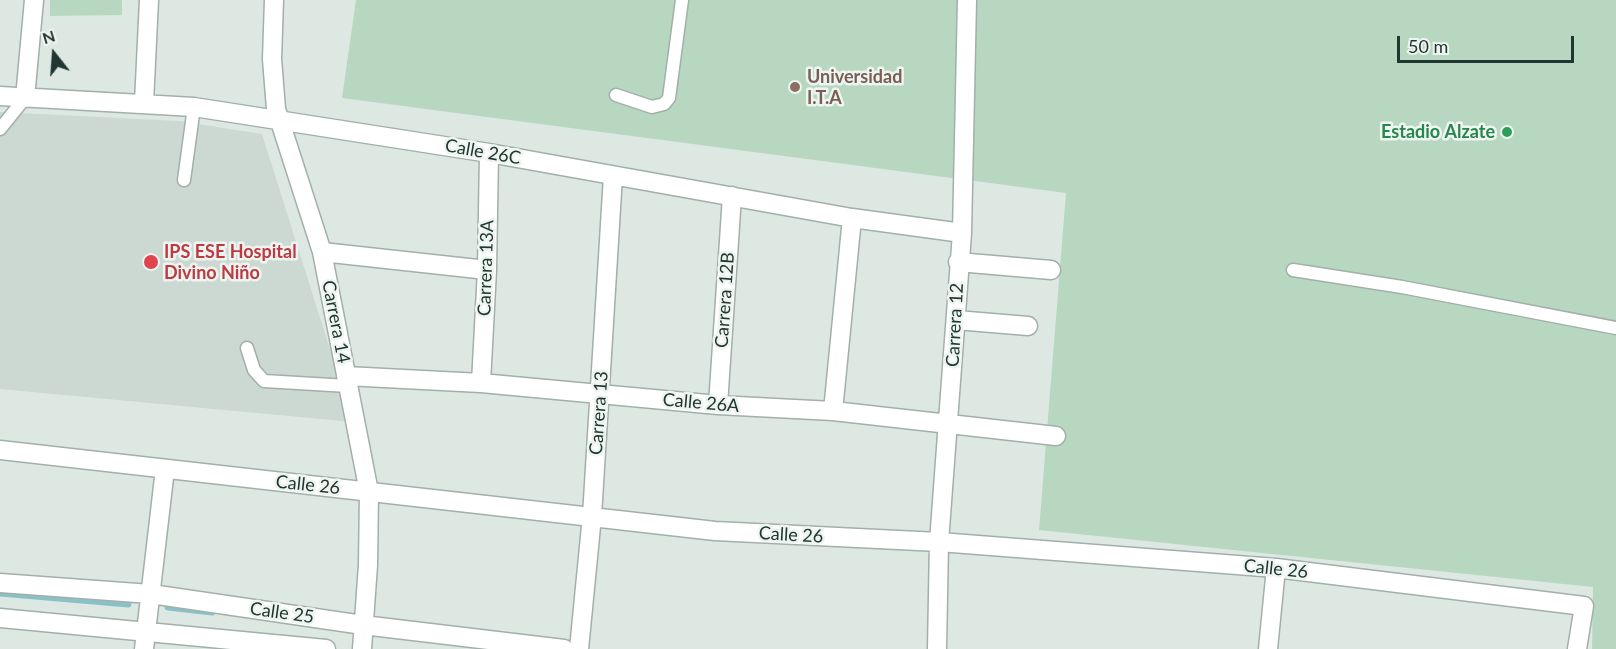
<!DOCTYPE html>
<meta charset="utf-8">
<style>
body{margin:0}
#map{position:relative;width:1616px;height:649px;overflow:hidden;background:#dee8e3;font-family:Lato,sans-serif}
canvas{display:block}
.north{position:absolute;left:24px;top:24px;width:60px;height:60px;-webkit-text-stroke:4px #eef5f1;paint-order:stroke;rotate:343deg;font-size:16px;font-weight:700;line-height:24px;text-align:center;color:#213630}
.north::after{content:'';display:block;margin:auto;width:21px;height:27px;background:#213630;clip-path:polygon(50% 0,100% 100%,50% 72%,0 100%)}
.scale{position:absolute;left:1397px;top:36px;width:177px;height:27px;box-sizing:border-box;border:3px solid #213630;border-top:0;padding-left:8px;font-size:18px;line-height:21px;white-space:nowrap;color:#213630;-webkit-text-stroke:4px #eef5f1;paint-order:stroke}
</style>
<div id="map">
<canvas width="1616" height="649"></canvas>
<div class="north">N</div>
<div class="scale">50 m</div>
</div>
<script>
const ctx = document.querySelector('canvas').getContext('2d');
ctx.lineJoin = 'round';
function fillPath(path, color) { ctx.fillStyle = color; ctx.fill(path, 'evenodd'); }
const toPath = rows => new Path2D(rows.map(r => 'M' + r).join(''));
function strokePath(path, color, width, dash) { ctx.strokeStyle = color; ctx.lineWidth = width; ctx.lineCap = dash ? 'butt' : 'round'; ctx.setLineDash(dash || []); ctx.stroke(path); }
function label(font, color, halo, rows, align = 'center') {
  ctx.font = font + ' Lato,sans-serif'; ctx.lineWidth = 5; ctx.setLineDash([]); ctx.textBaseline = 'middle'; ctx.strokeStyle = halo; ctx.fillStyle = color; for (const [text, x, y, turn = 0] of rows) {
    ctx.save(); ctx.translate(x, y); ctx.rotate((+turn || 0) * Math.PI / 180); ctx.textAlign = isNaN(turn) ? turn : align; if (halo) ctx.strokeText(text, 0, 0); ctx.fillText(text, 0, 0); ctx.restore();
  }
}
const built = toPath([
 [0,112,179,121,262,134,353,422,0,389]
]);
const green = toPath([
 [50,0,122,0,122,15,50,16],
 [356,0,1616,0,1616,649,1592,649,1593,587,1039,530,1066,193,342,98]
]);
const stream = toPath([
 [0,593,128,604],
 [168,607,212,612]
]);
const service = toPath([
 [616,95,652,107,664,104,669,98,682,0],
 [0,129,25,98],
 [184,180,194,107],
 [1293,270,1402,287,1616,328],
 [247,348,254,370,264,381,348,386]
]);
const minor = toPath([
 [274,0,272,59,276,109,322,252,369,492,368,565,362,649],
 [0,96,194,107,489,153,852,218,962,233],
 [25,98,34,0],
 [144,103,149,0],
 [322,252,487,270],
 [958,262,1051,270],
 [956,320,1028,326],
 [346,376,481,383,718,405,833,411,1056,436],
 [481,383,487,270,489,153],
 [718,405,732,196],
 [833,411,852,218],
 [0,450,715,531,939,542,1276,568,1584,606,1577,649],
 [0,583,151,594,363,625,564,649],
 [0,618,326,649],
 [144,649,165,469],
 [579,649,592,516,613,176],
 [937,649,939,542,962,233,967,0],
 [1268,649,1276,568]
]);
const markers = [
 [795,87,6,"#8d6e63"],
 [1507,132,6,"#2e9e5b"],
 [151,262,8,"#e0444e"]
];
const educationNames = [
 ["Universidad",807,77],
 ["I.T.A",807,98]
];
const leisureNames = [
 ["Estadio Alzate",1495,132]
];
const streetNames = [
 ["Calle 26C",483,152,10],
 ["Carrera 13A",486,268,-88],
 ["Carrera 12B",725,300,-86],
 ["Carrera 14",336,322,79],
 ["Carrera 12",955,325,-87],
 ["Calle 26A",701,403,5],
 ["Carrera 13",599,413,-86],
 ["Calle 26",308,485,6],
 ["Calle 26",791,535,3],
 ["Calle 26",1276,569,6],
 ["Calle 25",282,613,8]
];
const healthNames = [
 ["IPS ESE Hospital",164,252],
 ["Divino Niño",164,273]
];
fillPath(built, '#ccd8d2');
fillPath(green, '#b8d7c0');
strokePath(stream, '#8ac1c9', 7);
strokePath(service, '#a2afaa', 15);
strokePath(minor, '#a2afaa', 21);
strokePath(service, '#fff', 12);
strokePath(minor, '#fff', 18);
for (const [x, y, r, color] of markers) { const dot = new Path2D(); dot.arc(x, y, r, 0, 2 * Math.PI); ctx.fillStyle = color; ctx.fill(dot); strokePath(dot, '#eef5f1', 2); }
label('bold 18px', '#785e54', '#eef5f1', educationNames, 'left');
label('bold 18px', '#27864d', '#eef5f1', leisureNames, 'right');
label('18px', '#213630', '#eef5f1', streetNames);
label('bold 18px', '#be3a42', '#eef5f1', healthNames, 'left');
</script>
